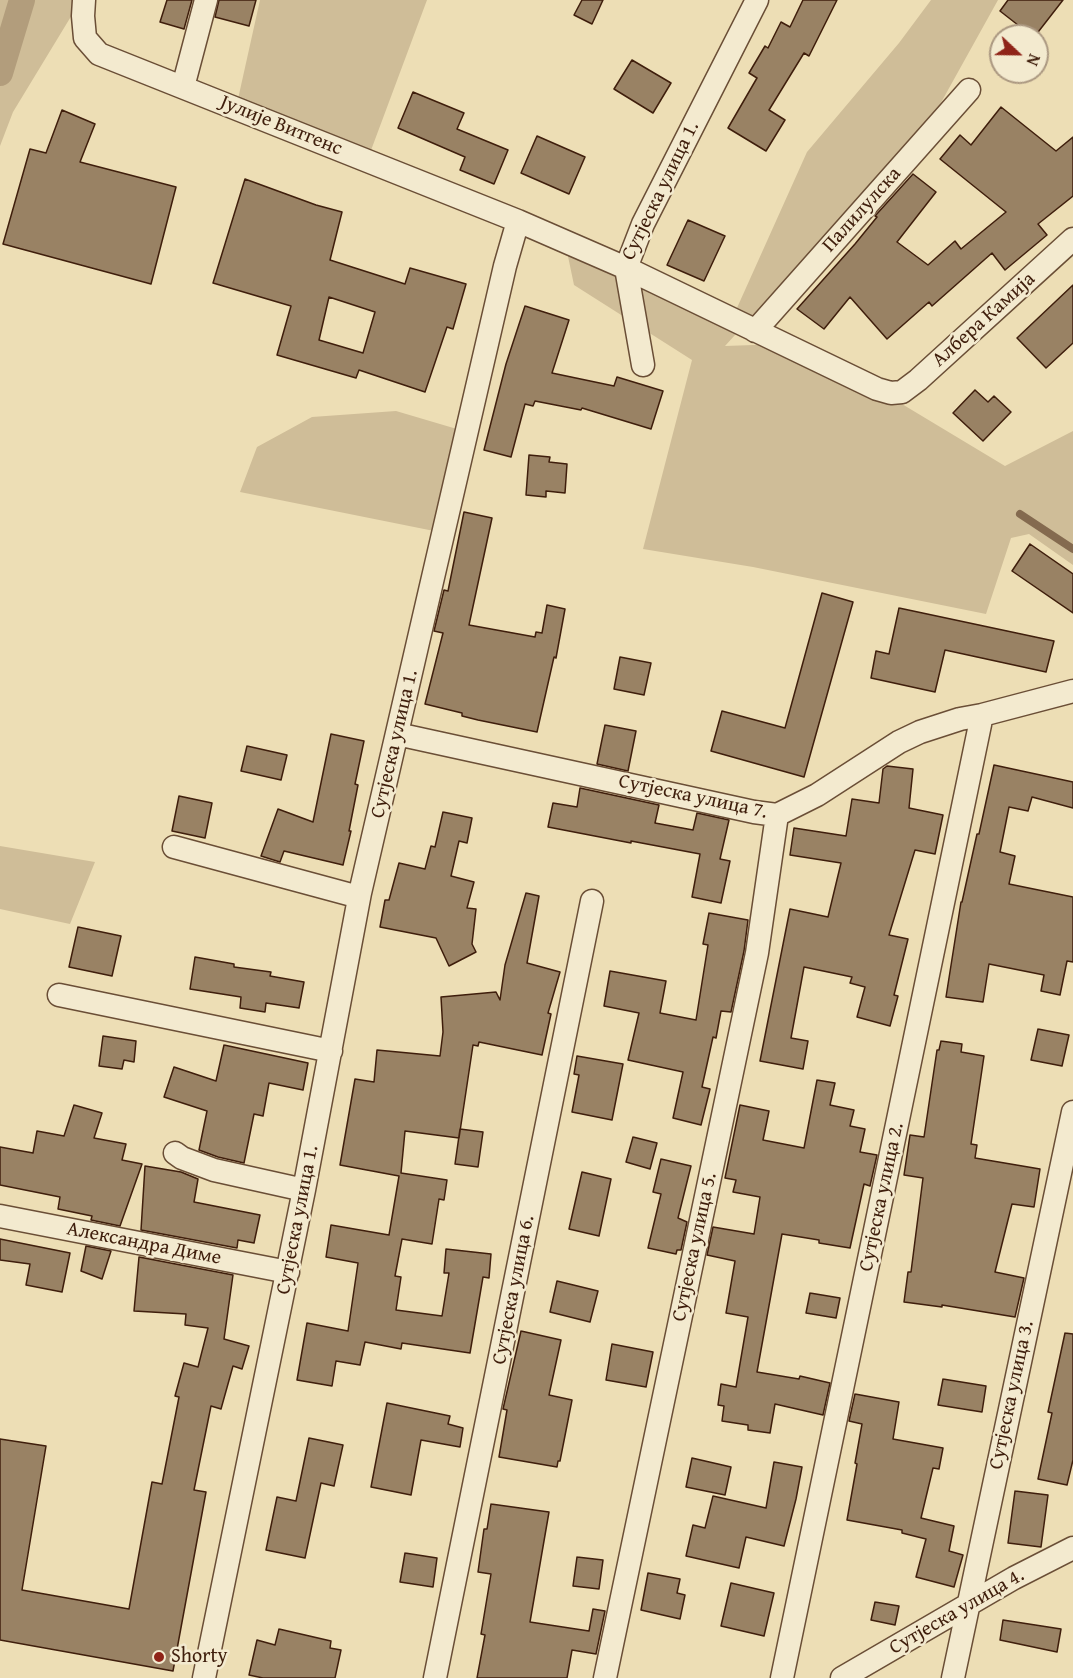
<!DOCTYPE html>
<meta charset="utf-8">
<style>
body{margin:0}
#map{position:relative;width:1073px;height:1678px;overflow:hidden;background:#eddeb5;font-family:"Gentium Book Plus",serif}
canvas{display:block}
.north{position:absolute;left:989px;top:24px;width:60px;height:60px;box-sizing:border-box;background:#f3eacf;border:2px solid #ab9881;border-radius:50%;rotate:112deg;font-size:16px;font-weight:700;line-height:24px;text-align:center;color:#3f1e0c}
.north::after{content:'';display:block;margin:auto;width:21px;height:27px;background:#8f2418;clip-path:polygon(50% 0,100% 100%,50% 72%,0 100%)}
</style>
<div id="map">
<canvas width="1073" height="1678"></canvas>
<div class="north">N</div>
</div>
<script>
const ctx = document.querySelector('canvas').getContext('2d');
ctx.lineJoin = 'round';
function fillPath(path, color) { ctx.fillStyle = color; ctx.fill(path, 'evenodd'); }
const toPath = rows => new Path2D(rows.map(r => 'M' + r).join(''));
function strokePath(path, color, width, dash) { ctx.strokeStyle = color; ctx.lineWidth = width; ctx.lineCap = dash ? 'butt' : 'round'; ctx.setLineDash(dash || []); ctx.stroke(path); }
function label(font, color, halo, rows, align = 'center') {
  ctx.font = font + ' "Gentium Book Plus",serif'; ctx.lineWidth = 5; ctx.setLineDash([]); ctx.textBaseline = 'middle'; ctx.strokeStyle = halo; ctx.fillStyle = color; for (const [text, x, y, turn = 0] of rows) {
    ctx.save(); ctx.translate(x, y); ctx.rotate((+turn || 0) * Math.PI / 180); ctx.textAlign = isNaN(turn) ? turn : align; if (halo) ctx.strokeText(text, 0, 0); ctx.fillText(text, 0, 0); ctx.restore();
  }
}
const green = toPath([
 [0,0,81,0,13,112,0,146],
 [260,0,427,0,367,161,236,108],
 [931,0,998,0,933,117,725,346,782,344,877,389,1005,466,1073,431,1073,565,1029,534,1011,538,986,614,753,567,643,549,692,360,574,285,565,242,732,319,807,152,899,43],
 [396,411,467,432,444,533,240,492,257,447,312,417],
 [0,846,95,862,70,924,0,909]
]);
const stream = toPath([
 [1020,514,1073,549]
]);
const canal = toPath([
 [0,73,22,0]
]);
const building = toPath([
 [167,0,192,0,184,29,160,22,167,0],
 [219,0,256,0,249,26,215,17,219,0],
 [582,0,603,0,592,24,574,15,582,0],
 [803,0,837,0,809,56,804,53,769,110,785,120,766,151,728,128,757,78,749,73,765,46,768,48,781,22,790,27,803,0],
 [1008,0,1063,0,1035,36,1032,36,1000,11,1008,0],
 [632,60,671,83,653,113,614,89,632,60],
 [413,92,464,113,457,129,508,150,494,184,460,170,465,157,398,128,413,92],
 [1001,107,1056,151,1073,137,1073,196,1038,224,1047,235,1005,270,992,253,932,306,929,302,887,339,850,297,824,329,797,309,855,244,877,217,875,216,913,174,936,192,897,242,928,265,955,241,961,249,1006,212,940,159,960,135,971,145,1001,107],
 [62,110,95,124,80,162,176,187,151,284,3,244,30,149,46,153,62,110],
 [537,136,585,157,569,194,521,173,537,136],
 [245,179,316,205,342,212,330,260,405,284,410,268,466,284,453,329,447,327,425,392,359,370,356,378,277,355,291,306,213,283,245,179],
 [329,297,375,312,363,353,319,340,329,297],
 [688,220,725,236,704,281,667,265,688,220],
 [1073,285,1073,343,1046,368,1017,338,1073,285],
 [525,306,569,320,552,373,614,386,617,377,663,391,651,429,582,408,581,410,535,401,533,406,525,404,511,457,484,450,506,364,525,306],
 [975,390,988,402,994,396,1011,412,983,441,953,413,975,390],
 [529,455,550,457,549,462,567,464,565,493,546,491,546,497,526,495,529,455],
 [464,512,492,518,469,625,535,637,536,632,542,633,547,605,565,609,556,658,554,657,537,732,478,720,462,716,462,713,425,704,443,633,434,631,444,590,448,591,464,512],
 [1030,544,1073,574,1073,613,1012,571,1030,544],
 [822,593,853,602,804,777,711,751,722,711,785,728,822,593],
 [899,608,1054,641,1046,672,945,650,935,692,871,678,876,651,889,654,899,608],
 [620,657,651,663,644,695,614,689,620,657],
 [605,725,636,731,628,771,597,764,605,725],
 [331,734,364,741,355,784,358,785,349,831,351,831,343,865,284,851,280,862,261,856,278,809,313,822,331,734],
 [247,746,287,755,281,780,241,771,247,746],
 [994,765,1073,782,1073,808,1032,797,1028,811,1009,807,1000,852,1015,856,1009,884,1073,897,1073,962,1067,961,1060,995,1041,991,1044,975,989,964,983,1002,946,997,961,902,962,902,977,834,979,834,994,765],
 [887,766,913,769,909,808,943,815,935,854,915,850,889,935,908,939,894,995,898,996,890,1026,857,1017,865,987,850,983,852,977,804,967,791,1038,808,1041,803,1069,760,1061,790,909,828,917,841,863,790,855,794,828,846,836,852,799,879,803,883,769,887,766],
 [580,788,659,805,655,823,693,830,697,813,729,820,720,859,730,861,721,903,692,897,700,854,631,841,631,843,548,827,553,803,577,807,580,788],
 [179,796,212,803,205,838,172,831,179,796],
 [443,812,472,818,467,843,459,841,451,876,474,882,467,908,476,909,472,944,476,952,449,966,436,938,380,927,385,900,389,900,399,863,425,869,431,846,435,847,443,812],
 [526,893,539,896,527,963,560,972,548,1013,551,1014,542,1055,479,1042,478,1046,473,1045,459,1138,405,1131,401,1173,447,1180,444,1200,439,1199,432,1244,402,1239,395,1276,401,1277,396,1310,442,1316,449,1273,444,1273,446,1249,491,1254,489,1278,483,1277,470,1353,402,1343,401,1349,365,1342,360,1365,336,1361,332,1386,297,1380,307,1323,348,1331,358,1263,326,1257,331,1225,389,1235,399,1176,340,1165,355,1079,374,1082,377,1050,440,1056,443,1032,441,997,496,992,500,1000,505,965,526,893],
 [709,913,748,920,744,951,731,1012,721,1011,716,1038,713,1037,702,1087,710,1089,701,1125,673,1118,683,1072,628,1060,639,1013,604,1006,610,971,666,981,660,1013,696,1020,708,945,703,944,709,913],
 [78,927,121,936,112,976,69,967,78,927],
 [195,957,234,964,234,967,271,972,270,976,304,982,299,1008,266,1003,265,1012,240,1008,241,997,190,989,195,957],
 [1038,1029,1069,1035,1062,1066,1031,1060,1038,1029],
 [103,1036,136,1041,134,1062,124,1060,122,1069,99,1066,103,1036],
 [941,1041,962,1044,961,1052,984,1056,971,1144,977,1145,975,1158,1040,1169,1034,1207,1012,1204,995,1272,1024,1278,1015,1317,942,1305,942,1307,904,1302,908,1272,911,1272,923,1178,904,1175,910,1135,924,1137,937,1050,939,1050,941,1041],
 [224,1045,308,1063,303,1090,269,1083,263,1116,254,1114,244,1163,218,1157,199,1150,207,1111,164,1097,174,1067,216,1081,224,1045],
 [577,1056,623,1064,612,1120,572,1112,579,1075,574,1074,577,1056],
 [817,1080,835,1083,830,1105,854,1110,850,1126,865,1129,860,1152,877,1155,870,1186,864,1184,850,1248,819,1243,819,1240,782,1234,757,1372,799,1379,800,1376,830,1383,823,1415,775,1404,770,1433,748,1430,748,1425,722,1421,724,1406,718,1405,721,1384,736,1387,748,1317,726,1313,735,1261,707,1255,713,1227,754,1234,760,1197,733,1192,736,1180,725,1178,740,1105,769,1111,763,1140,804,1148,817,1080],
 [74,1105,102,1113,94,1138,126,1144,122,1160,142,1164,120,1226,91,1220,92,1216,58,1209,60,1197,0,1185,0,1147,33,1153,37,1131,64,1136,74,1105],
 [460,1129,483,1132,478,1167,455,1164,460,1129],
 [633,1137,657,1143,650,1169,626,1162,633,1137],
 [661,1159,691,1166,678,1218,687,1222,681,1250,677,1250,676,1254,648,1248,661,1194,653,1192,661,1159],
 [145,1166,181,1172,198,1179,194,1202,260,1215,254,1243,238,1240,237,1248,141,1230,145,1166],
 [582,1172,611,1179,599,1236,569,1229,582,1172],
 [0,1239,70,1253,62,1292,26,1285,30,1264,0,1260,0,1239],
 [86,1246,111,1251,102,1279,81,1271,86,1246],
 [139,1257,233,1275,224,1339,249,1346,242,1369,233,1366,221,1409,211,1406,194,1490,206,1492,173,1671,0,1640,0,1439,46,1446,22,1590,129,1609,152,1482,162,1484,179,1397,175,1396,184,1363,198,1367,208,1328,185,1325,186,1314,134,1311,139,1257],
 [557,1281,598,1291,590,1322,550,1312,557,1281],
 [810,1293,840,1298,836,1318,806,1313,810,1293],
 [521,1331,561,1340,549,1395,572,1400,560,1461,558,1461,557,1467,499,1457,507,1410,503,1409,521,1331],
 [1065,1333,1073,1334,1073,1460,1067,1485,1038,1479,1052,1413,1048,1412,1065,1333],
 [612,1344,653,1352,646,1387,606,1380,612,1344],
 [943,1379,986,1386,982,1412,938,1405,943,1379],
 [855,1394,899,1402,893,1439,943,1448,939,1469,933,1468,921,1518,954,1526,949,1551,963,1555,954,1587,916,1577,926,1539,902,1533,902,1530,847,1520,857,1464,855,1463,862,1424,849,1421,855,1394],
 [387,1403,450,1416,448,1424,463,1428,460,1447,421,1440,411,1495,371,1487,387,1403],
 [309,1438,343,1445,334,1486,321,1483,305,1558,266,1550,277,1497,296,1501,309,1438],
 [692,1458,731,1467,725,1495,686,1487,692,1458],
 [774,1462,802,1467,796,1499,784,1546,746,1537,739,1568,686,1556,693,1525,705,1528,713,1496,766,1508,774,1462],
 [1015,1491,1048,1495,1041,1547,1008,1543,1015,1491],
 [491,1504,549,1512,530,1622,589,1631,593,1609,605,1611,596,1654,572,1650,567,1678,477,1678,485,1635,481,1634,491,1574,478,1572,484,1529,487,1529,491,1504],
 [405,1553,437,1558,433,1587,400,1582,405,1553],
 [577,1557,603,1560,599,1589,573,1586,577,1557],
 [648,1573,680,1579,677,1593,685,1595,680,1619,641,1610,648,1573],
 [731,1583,774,1593,764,1636,721,1626,731,1583],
 [875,1602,899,1606,895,1625,871,1620,875,1602],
 [1003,1620,1061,1629,1057,1652,1000,1640,1003,1620],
 [279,1629,331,1641,330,1648,341,1650,335,1678,263,1678,249,1675,257,1640,275,1645,279,1629]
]);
const minor = toPath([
 [84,0,83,16,85,38,99,54,518,221,626,268,877,389,891,393,902,392,918,380,1073,239],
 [183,87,206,0],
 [626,268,643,224,757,0],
 [626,268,643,365],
 [755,331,969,90],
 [397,734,754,812,777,815,817,795,899,742,920,732,960,719,982,715,1073,691],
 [174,847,359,897],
 [59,995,331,1051],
 [175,1153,182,1158,214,1170,304,1190],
 [0,1216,288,1272],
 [204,1678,304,1190,360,893,505,266,518,221],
 [435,1678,592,901],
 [605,1678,757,953,777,815],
 [782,1678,982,715],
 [842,1678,1014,1578,1073,1548],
 [953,1678,1073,1112]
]);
const markers = [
 [159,1657,6,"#8f2418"]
];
const streetNames = [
 ["Јулије Витгенс",281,126,22],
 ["Сутјеска улица 1.",661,191,-64],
 ["Палилулска",862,210,-48],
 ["Албера Камија",984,320,-42],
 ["Сутјеска улица 1.",395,744,-77],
 ["Сутјеска улица 7.",693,797,12],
 ["Сутјеска улица 2.",882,1197,-78],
 ["Сутјеска улица 1.",298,1220,-79],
 ["Александра Диме",144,1244,11],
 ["Сутјеска улица 5.",695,1247,-78],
 ["Сутјеска улица 6.",514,1290,-79],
 ["Сутјеска улица 3.",1012,1395,-78],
 ["Сутјеска улица 4.",957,1612,-30]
];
const poiNames = [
 ["Shorty",171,1657]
];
fillPath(green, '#cfbd98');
strokePath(stream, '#846a4f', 8);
strokePath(canal, '#b29d7c', 26);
fillPath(building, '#998264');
strokePath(building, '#3f1e0c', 1.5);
strokePath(minor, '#6a4e36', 25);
strokePath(minor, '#f3eacf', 22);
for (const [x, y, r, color] of markers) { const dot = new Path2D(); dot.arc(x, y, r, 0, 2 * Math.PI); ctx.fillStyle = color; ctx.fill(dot); strokePath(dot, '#f3eacf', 2); }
label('20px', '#3f1e0c', '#f3eacf', streetNames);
label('20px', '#3f1e0c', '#f3eacf', poiNames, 'left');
</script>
